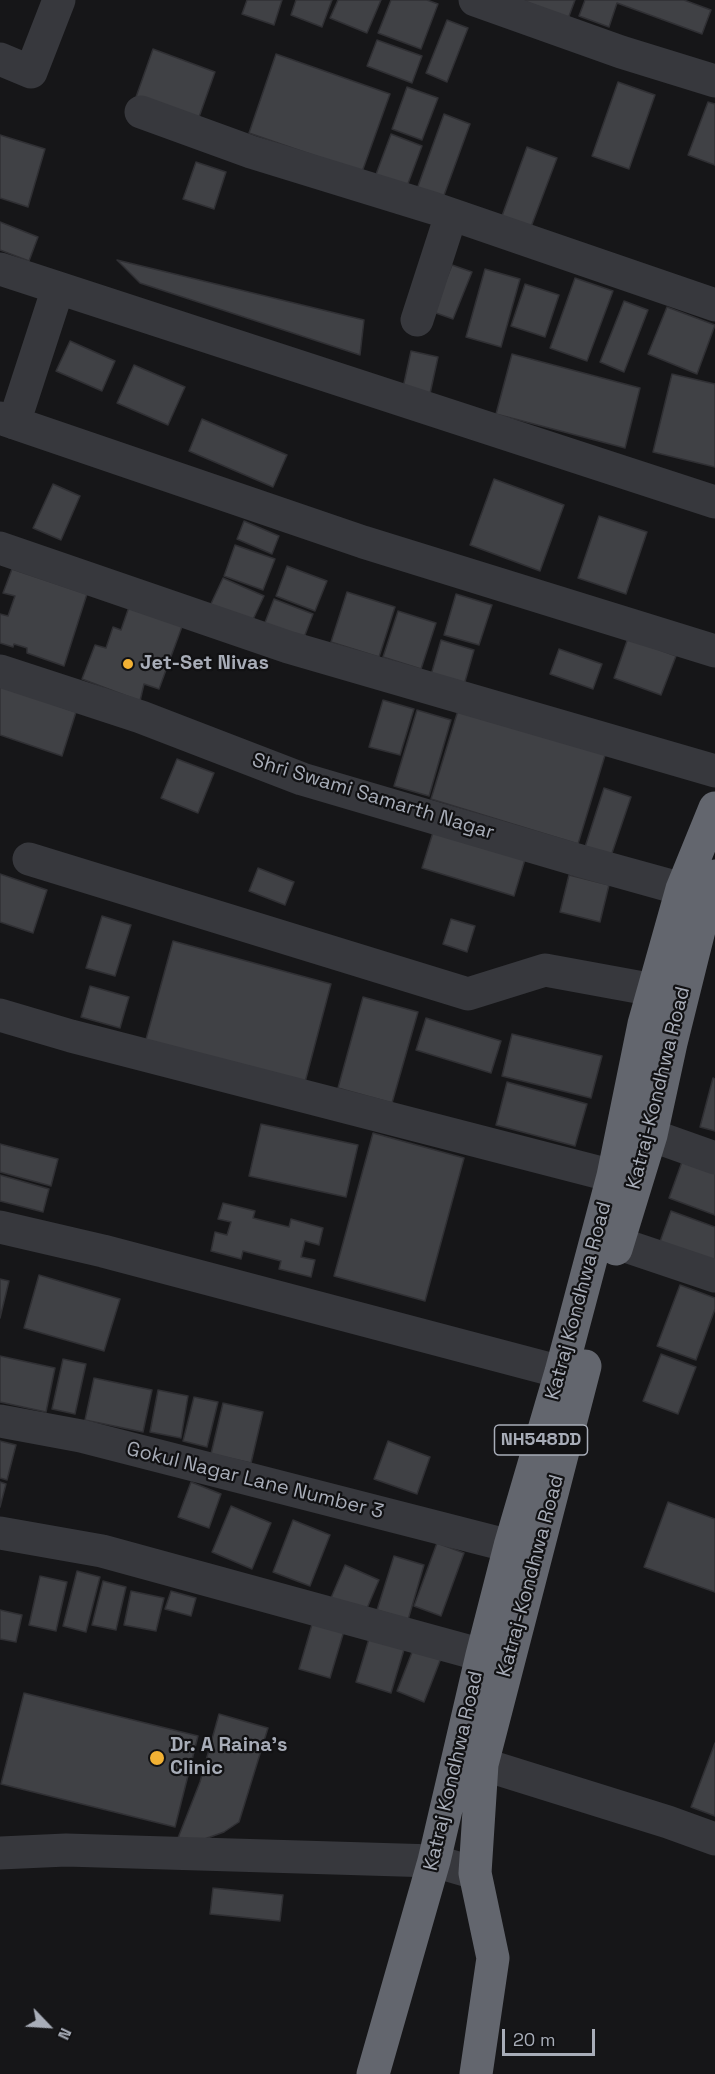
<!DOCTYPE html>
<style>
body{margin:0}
#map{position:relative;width:715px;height:2074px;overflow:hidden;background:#161618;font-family:"Space Grotesk",sans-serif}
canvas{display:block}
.north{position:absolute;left:18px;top:1996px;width:60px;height:60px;-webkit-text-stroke:4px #111113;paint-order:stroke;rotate:115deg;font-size:16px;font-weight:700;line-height:24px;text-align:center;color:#a8adb8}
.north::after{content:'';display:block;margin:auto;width:21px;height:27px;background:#a8adb8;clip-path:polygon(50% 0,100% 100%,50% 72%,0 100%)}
.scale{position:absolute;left:502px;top:2029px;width:93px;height:27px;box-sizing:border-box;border:3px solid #a8adb8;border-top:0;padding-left:8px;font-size:18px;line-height:21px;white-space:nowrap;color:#a8adb8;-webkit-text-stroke:4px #111113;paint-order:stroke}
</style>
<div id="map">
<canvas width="715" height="2074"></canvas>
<div class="north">N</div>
<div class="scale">20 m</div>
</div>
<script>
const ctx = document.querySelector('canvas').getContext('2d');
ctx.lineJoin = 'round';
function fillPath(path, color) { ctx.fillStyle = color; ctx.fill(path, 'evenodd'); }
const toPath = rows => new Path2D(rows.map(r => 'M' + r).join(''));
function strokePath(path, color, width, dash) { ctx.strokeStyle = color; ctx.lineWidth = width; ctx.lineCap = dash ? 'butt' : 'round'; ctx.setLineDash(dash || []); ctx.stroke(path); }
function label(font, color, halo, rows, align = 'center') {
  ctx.font = font + ' "Space Grotesk",sans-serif'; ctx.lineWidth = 4.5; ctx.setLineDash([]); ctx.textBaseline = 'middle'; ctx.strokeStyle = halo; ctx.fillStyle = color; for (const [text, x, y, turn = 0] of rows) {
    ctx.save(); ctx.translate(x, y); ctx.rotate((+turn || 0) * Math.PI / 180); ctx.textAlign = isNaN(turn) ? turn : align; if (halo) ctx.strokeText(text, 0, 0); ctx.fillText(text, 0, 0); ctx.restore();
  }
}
const building = toPath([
 [247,0,282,0,274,25,242,14,247,0],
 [296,0,332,0,322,27,291,15,296,0],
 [338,0,381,0,367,33,330,18,338,0],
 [391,0,427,0,438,4,421,49,378,33,391,0],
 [522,0,575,0,568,19,522,0],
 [585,0,684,0,711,10,702,34,617,3,609,27,579,16,585,0],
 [447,20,468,28,447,82,426,73,447,20],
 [377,40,422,56,412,83,367,66,377,40],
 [153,49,215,72,198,120,136,97,153,49],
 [276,54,390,94,362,172,249,133,276,54],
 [618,82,655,95,629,169,592,156,618,82],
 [407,87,438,98,422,140,392,129,407,87],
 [708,102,715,104,715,165,688,155,708,102],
 [444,114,470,124,443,198,417,189,444,114],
 [391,134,422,146,406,189,375,177,391,134],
 [0,135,45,149,28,207,0,198,0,135],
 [527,147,557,158,531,227,502,216,527,147],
 [196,162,226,172,214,209,183,199,196,162],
 [0,222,38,237,29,261,0,250,0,222],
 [117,260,364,320,360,355,140,283,117,260],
 [452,265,472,272,453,319,433,312,452,265],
 [485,269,520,279,501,347,466,337,485,269],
 [575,278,613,291,587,361,550,348,575,278],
 [525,284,559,295,545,337,511,326,525,284],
 [624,301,648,310,624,372,600,362,624,301],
 [667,307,715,325,697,374,648,354,667,307],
 [70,341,115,361,102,391,56,371,70,341],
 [411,351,438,357,428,403,401,397,411,351],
 [512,354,640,388,625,448,496,414,512,354],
 [134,365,185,387,168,425,117,403,134,365],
 [672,374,715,384,715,467,653,452,672,374],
 [202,419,287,455,273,487,189,451,202,419],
 [494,479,564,505,540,571,470,545,494,479],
 [53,484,80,496,61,540,33,528,53,484],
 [599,516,647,532,626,594,578,578,599,516],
 [244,521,279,536,272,554,237,539,244,521],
 [235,545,275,559,263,590,224,576,235,545],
 [287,566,327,581,315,611,276,596,287,566],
 [12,569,87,594,64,666,27,653,27,648,14,644,13,647,0,643,0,614,8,616,15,596,3,593,12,569],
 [223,578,264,596,250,626,209,608,223,578],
 [347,592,395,607,379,657,331,642,347,592],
 [456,594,492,605,479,645,444,635,456,594],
 [274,599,313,614,300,648,261,633,274,599],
 [130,604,183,624,159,689,144,684,140,701,82,679,95,645,106,648,113,627,121,630,130,604],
 [398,611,436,623,421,669,383,657,398,611],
 [628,638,676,656,661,695,614,678,628,638],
 [441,640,474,650,464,685,431,675,441,640],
 [559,649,602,664,593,689,550,674,559,649],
 [0,686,76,712,62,756,0,735,0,686],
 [383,700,414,709,400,755,369,747,383,700],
 [459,707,606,752,578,844,431,799,459,707],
 [417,710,451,720,429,796,394,786,417,710],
 [177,759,214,773,198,813,161,798,177,759],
 [604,788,631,797,611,856,585,847,604,788],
 [434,829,526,856,514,896,422,868,434,829],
 [258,868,294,882,285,905,249,891,258,868],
 [0,874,47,890,33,933,0,922,0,874],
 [569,875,609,885,600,922,560,912,569,875],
 [102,916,131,925,115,976,86,968,102,916],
 [451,919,475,926,467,952,443,944,451,919],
 [173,941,331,984,304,1086,145,1043,173,941],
 [90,986,129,997,120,1028,81,1017,90,986],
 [363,997,418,1012,392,1103,338,1088,363,997],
 [426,1018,501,1041,491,1073,416,1050,426,1018],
 [512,1034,602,1056,591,1098,502,1076,512,1034],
 [713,1078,715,1079,715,1131,700,1127,713,1078],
 [507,1082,587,1104,575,1146,496,1125,507,1082],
 [261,1124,358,1145,346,1197,249,1176,261,1124],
 [373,1133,464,1158,425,1301,334,1276,373,1133],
 [0,1144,58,1159,51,1186,0,1172,0,1144],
 [683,1159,715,1171,715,1215,669,1198,683,1159],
 [0,1175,49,1189,43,1212,0,1201,0,1175],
 [223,1203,255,1211,253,1218,289,1227,291,1219,323,1228,319,1245,305,1241,301,1257,315,1260,311,1277,279,1269,281,1261,243,1251,241,1259,211,1251,215,1232,227,1235,231,1222,218,1219,223,1203],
 [671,1211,715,1227,715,1272,657,1250,671,1211],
 [39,1275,120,1299,104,1351,24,1328,39,1275],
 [0,1279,9,1281,0,1318,0,1279],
 [680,1285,715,1298,715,1309,696,1360,657,1346,680,1285],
 [661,1354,696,1367,678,1414,643,1401,661,1354],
 [0,1356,55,1368,46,1412,0,1402,0,1356],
 [63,1359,86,1364,75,1414,52,1409,63,1359],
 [94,1378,152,1390,143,1432,85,1420,94,1378],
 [158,1390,188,1396,181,1438,150,1432,158,1390],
 [194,1397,218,1402,207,1447,183,1441,194,1397],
 [223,1403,263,1412,251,1463,211,1454,223,1403],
 [0,1441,16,1445,7,1480,0,1478,0,1441],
 [388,1441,430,1457,417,1494,374,1479,388,1441],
 [0,1482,6,1484,0,1507,0,1482],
 [191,1482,221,1494,209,1528,178,1517,191,1482],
 [668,1502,715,1519,715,1592,644,1567,668,1502],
 [231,1506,271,1523,252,1569,212,1552,231,1506],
 [293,1520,330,1535,310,1586,273,1572,293,1520],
 [437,1543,464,1553,441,1616,414,1606,437,1543],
 [394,1556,424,1565,408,1620,377,1610,394,1556],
 [345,1565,379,1580,362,1620,328,1605,345,1565],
 [77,1571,100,1577,86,1632,63,1626,77,1571],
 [40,1576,67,1582,56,1631,29,1625,40,1576],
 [103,1581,126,1587,116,1630,92,1625,103,1581],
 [131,1591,164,1598,156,1631,124,1625,131,1591],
 [171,1591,196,1598,191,1616,165,1609,171,1591],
 [0,1610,22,1615,16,1642,0,1639,0,1610],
 [313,1621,344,1631,330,1678,299,1669,313,1621],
 [371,1632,406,1643,391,1693,356,1682,371,1632],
 [416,1642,443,1653,424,1702,397,1691,416,1642],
 [24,1693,198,1736,175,1827,1,1784,24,1693],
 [219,1714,268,1728,239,1822,224,1832,199,1841,178,1838,200,1782,219,1714],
 [715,1743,715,1816,691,1807,715,1743],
 [213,1888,283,1895,280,1921,210,1914,213,1888]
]);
const minor = toPath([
 [475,0,621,52,715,81],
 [0,59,31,72,59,0],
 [141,112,251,152,433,208,715,305],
 [0,269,715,502],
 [417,320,451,215],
 [0,418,363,542,715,651],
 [14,423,58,288],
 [0,548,288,647,715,771],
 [0,671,141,717,302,779,581,861,682,889],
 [29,859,468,994,545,970,654,990],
 [0,1015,71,1036,613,1176],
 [625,1126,715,1158],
 [0,1227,103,1251,561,1372],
 [617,1243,715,1276],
 [0,1421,81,1436,510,1546],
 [0,1533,102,1551,482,1655],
 [482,1764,668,1822,715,1839],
 [0,1853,66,1850,434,1861,475,1873]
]);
const highway = toPath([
 [616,1249,651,1135,671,1043,707,898,715,876],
 [373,2074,434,1861,482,1655,510,1546,561,1372,613,1176,644,1024,682,889,715,808],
 [476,2074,493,1958,475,1873,482,1764,585,1366]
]);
const markers = [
 [128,664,6,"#f2b134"],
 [157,1758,8,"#f2b134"]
];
const shields = [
 [541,1440,93]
];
const shieldNames = [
 ["NH548DD",541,1440]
];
const poiNames = [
 ["Jet-Set Nivas",140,664],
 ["Dr. A Raina's",170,1746],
 ["Clinic",170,1769]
];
const streetNames = [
 ["Shri Swami Samarth Nagar",373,797,17],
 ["Katraj-Kondhwa Road",659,1088,-76],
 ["Katraj Kondhwa Road",579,1301,-75],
 ["Gokul Nagar Lane Number 3",255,1481,14],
 ["Katraj-Kondhwa Road",531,1576,-75],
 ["Katraj Kondhwa Road",454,1771,-77]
];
fillPath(building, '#404145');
strokePath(building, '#303034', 1.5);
strokePath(minor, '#37383d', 33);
strokePath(highway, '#63666e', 33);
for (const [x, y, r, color] of markers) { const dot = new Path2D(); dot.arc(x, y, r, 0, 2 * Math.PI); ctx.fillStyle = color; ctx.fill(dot); strokePath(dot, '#111113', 2); }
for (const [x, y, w] of shields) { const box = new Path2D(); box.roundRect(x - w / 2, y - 15, w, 30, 4.5); ctx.fillStyle = '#111113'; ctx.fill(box); strokePath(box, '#a8adb8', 1.5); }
label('bold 18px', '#a8adb8', null, shieldNames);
label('bold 20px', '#a8adb8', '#111113', poiNames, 'left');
label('20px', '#a8adb8', '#111113', streetNames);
</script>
